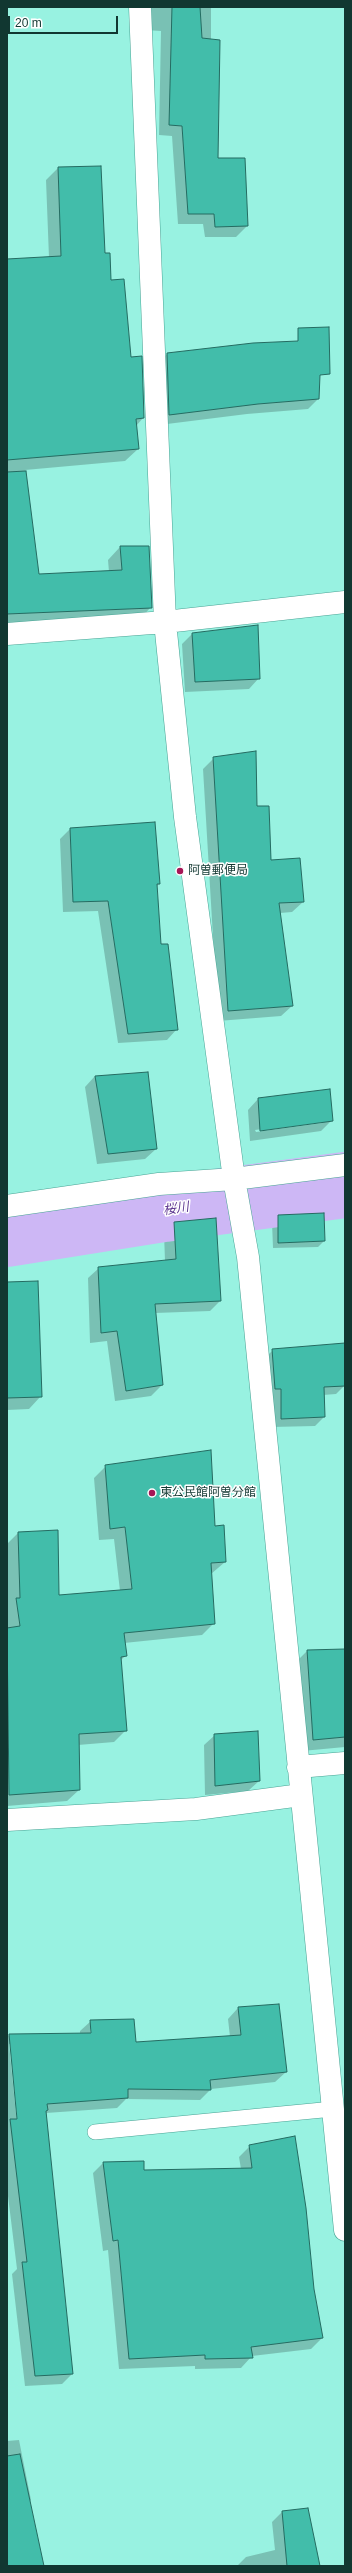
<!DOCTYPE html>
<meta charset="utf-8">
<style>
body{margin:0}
#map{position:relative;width:352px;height:2573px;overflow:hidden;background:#98f2e1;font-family:Helvetica,sans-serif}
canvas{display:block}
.frame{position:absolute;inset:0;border:8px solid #113731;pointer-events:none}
.scale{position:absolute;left:8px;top:16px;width:110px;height:18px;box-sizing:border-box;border:2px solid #113731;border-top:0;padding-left:5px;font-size:12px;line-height:14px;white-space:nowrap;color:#113731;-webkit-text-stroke:3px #fff;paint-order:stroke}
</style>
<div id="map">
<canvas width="352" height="2573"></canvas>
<div class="frame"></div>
<div class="scale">20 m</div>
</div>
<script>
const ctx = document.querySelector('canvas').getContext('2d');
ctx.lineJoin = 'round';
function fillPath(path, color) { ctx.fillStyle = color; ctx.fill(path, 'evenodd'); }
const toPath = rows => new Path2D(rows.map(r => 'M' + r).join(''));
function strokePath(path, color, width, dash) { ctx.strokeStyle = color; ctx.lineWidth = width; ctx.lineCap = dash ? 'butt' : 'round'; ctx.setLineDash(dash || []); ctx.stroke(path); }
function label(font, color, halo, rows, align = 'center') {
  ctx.font = font + ' Helvetica,"Noto Sans JP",sans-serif'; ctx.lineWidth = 3; ctx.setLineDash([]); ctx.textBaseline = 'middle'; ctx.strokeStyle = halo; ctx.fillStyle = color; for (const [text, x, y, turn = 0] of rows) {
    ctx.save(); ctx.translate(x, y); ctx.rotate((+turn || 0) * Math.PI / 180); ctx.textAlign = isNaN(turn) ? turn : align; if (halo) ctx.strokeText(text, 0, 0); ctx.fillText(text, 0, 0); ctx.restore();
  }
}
const shadow = toPath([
 [145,7,211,7,211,40,217,159,247,226,236,237,205,237,203,224,178,224,172,136,159,135,161,31,145,30],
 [100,167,104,254,143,418,136,426,138,449,125,461,25,470,38,576,109,572,108,560,120,547,151,607,139,620,7,625,7,260,49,258,46,180,58,168],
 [167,354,318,399,308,409,247,414,159,425,157,365],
 [192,634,259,678,249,689,185,692,182,644],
 [214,758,256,807,270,861,303,902,292,912,280,913,292,1006,281,1016,218,1021,203,769],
 [70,829,159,884,156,887,160,945,177,1029,167,1040,118,1043,98,911,63,912,60,839],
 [147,1073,156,1149,145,1159,97,1164,85,1087,95,1076],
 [258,1099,332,1120,321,1131,250,1141,248,1110],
 [322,1121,322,1123,256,1132,255,1130],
 [278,1216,324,1241,318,1247,273,1248,272,1222],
 [175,1223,220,1301,210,1311,155,1313,162,1385,151,1396,115,1401,107,1341,90,1343,88,1278,99,1268,165,1261,164,1233],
 [7,1283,41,1396,29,1409,7,1410],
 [273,1350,345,1385,336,1394,323,1395,324,1417,315,1426,272,1427,264,1359],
 [106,1466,214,1527,225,1562,211,1574,214,1623,202,1635,124,1643,126,1655,120,1661,126,1730,114,1742,78,1745,79,1790,67,1801,7,1806,7,1544,18,1533,58,1596,120,1591,114,1539,99,1540,94,1478],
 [345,1650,345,1747,302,1751,296,1662,307,1651],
 [215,1735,259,1781,248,1791,205,1795,204,1745],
 [238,2008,286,2072,275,2082,211,2089,200,2100,126,2099,117,2108,46,2113,72,2374,62,2384,25,2386,12,2274,17,2269,7,2188,7,2037,9,2035,80,2034,80,2031,91,2021,135,2044,230,2037,228,2019],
 [90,2029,92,2029,90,2038],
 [9,2044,11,2044,19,2124,17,2124],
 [294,2138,246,2299,322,2338,311,2349,252,2356,241,2368,195,2369,195,2366,119,2369,108,2250,103,2251,93,2173,103,2163,143,2171,241,2169,239,2157,250,2146],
 [19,2440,31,2500,29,2502,43,2566,7,2566,7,2441],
 [282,2512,319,2566,237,2566,246,2557,275,2550,272,2522]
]);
const river = toPath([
 [7,1234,164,1209,345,1185]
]);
const building = toPath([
 [172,7,200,7,202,38,220,40,218,158,245,158,248,226,215,227,214,214,188,214,182,126,169,125,172,7],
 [101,166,105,253,110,253,111,280,124,279,131,357,142,356,144,418,136,419,139,449,7,460,7,259,61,256,58,167,101,166],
 [329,327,330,374,320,375,319,399,258,404,169,415,167,353,253,343,298,341,298,328,329,327],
 [26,471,39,574,122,570,120,546,149,546,152,608,7,614,7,472,26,471],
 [258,625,260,679,195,682,192,633,258,625],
 [256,751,257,806,269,806,271,860,300,858,304,902,279,903,293,1006,228,1011,213,757,256,751],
 [155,822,160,884,157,884,161,944,168,944,178,1030,128,1034,108,901,73,902,70,828,155,822],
 [148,1072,157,1149,108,1154,95,1076,148,1072],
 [330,1089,333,1121,260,1131,258,1098,330,1089],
 [324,1213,325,1241,278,1243,278,1215,324,1213],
 [216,1218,221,1301,155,1304,163,1385,126,1391,117,1331,101,1333,98,1267,176,1259,174,1222,216,1218],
 [38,1281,42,1397,7,1398,7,1282,38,1281],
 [345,1343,345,1386,324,1387,325,1417,281,1419,281,1389,275,1389,272,1349,345,1343],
 [211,1450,215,1526,224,1525,226,1562,211,1563,215,1624,124,1633,127,1656,121,1657,127,1731,79,1734,80,1790,9,1795,7,1628,20,1626,16,1598,20,1598,18,1532,58,1530,59,1595,132,1589,125,1527,110,1529,105,1465,211,1450],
 [345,1649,345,1737,313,1740,307,1650,345,1649],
 [258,1731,260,1781,215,1786,214,1734,258,1731],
 [279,2004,287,2072,210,2080,211,2090,128,2089,128,2098,47,2104,48,2110,46,2111,73,2374,35,2376,22,2262,27,2262,10,2119,17,2119,9,2034,91,2033,90,2020,134,2019,136,2042,241,2035,238,2007,279,2004],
 [295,2136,306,2208,314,2289,323,2338,251,2347,253,2358,205,2359,205,2355,129,2359,118,2240,113,2241,103,2162,144,2161,144,2170,252,2168,249,2145,295,2136],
 [20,2454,44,2566,7,2566,7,2456,20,2454],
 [308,2508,320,2566,287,2566,282,2511,308,2508]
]);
const lane = toPath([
 [95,2132,333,2109]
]);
const street = toPath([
 [140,7,165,622,185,817,234,1179,248,1257,345,2230],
 [7,634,165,622,345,602],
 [7,1206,159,1184,234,1179,345,1165],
 [298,1767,345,1763],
 [7,1820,196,1809,301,1795]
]);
const markers = [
 [180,871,4,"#a61757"],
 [152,1493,4,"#a61757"]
];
const poiNames = [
 ["阿曽郵便局",188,871],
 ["東公民館阿曽分館",160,1493]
];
const waterNames = [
 ["桜川",176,1209,-8]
];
fillPath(shadow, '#0003');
strokePath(river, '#cdb7f5', 66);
fillPath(building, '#42bdaa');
strokePath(building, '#256b61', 1);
strokePath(lane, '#48a394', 16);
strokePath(street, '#48a394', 23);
strokePath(lane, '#fff', 15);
strokePath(street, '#fff', 22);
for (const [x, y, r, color] of markers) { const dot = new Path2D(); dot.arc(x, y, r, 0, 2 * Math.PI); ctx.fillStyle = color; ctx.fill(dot); strokePath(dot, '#fff', 1.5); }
label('12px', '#113731', '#fff', poiNames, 'left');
label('italic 13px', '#613b93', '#fff', waterNames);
</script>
